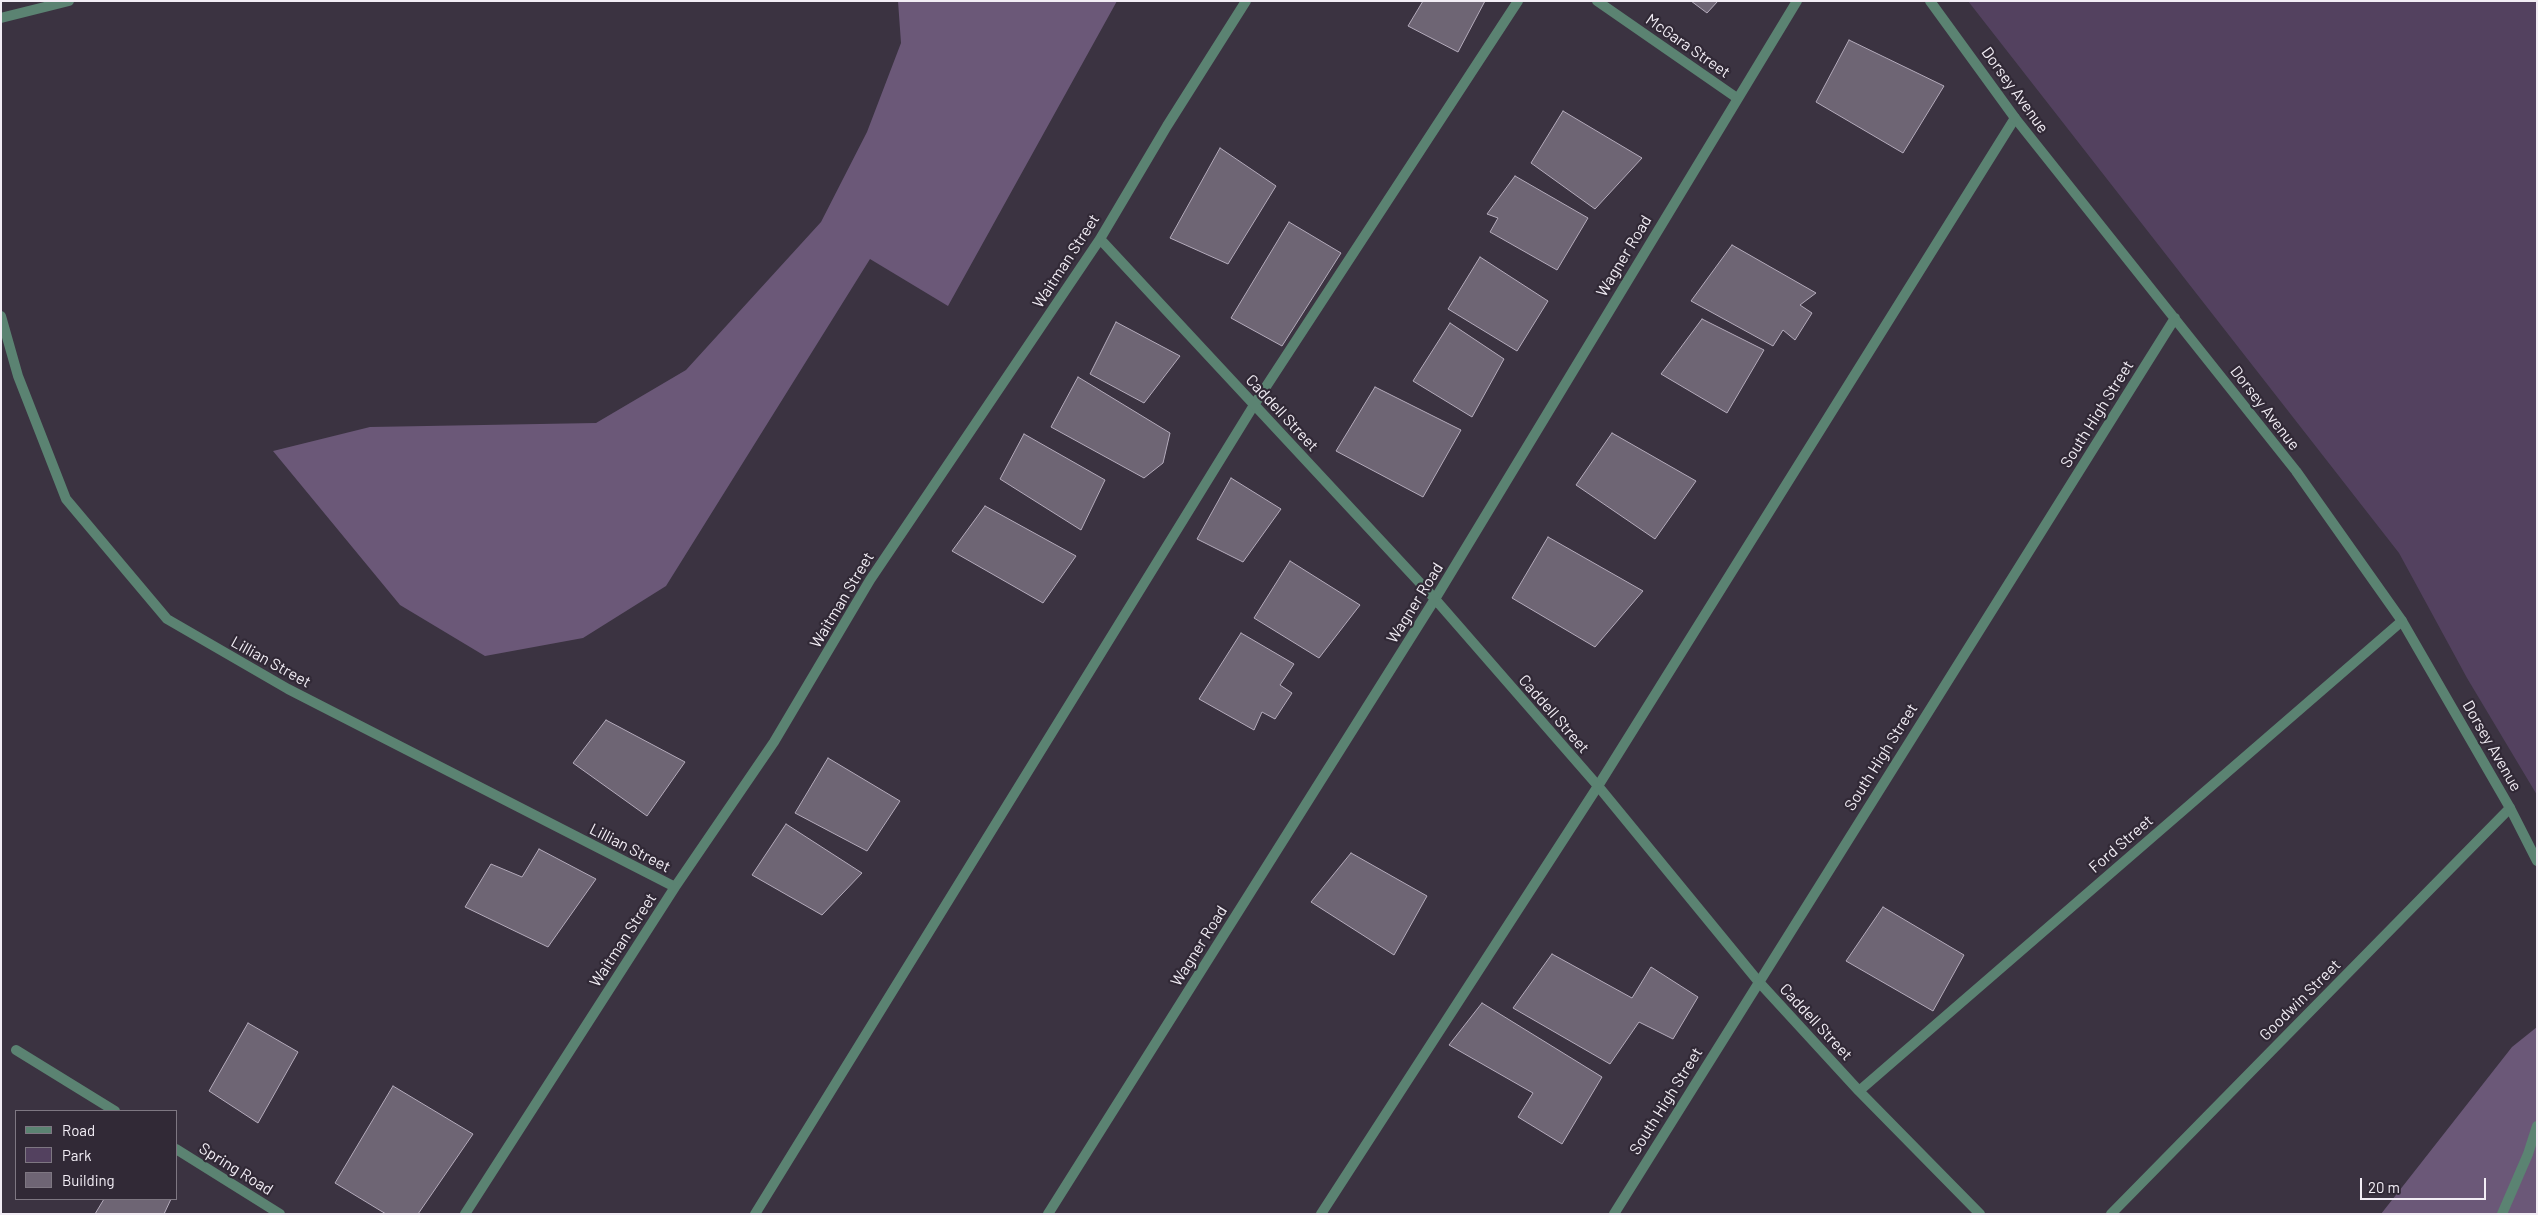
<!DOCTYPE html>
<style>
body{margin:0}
#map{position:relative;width:2538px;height:1215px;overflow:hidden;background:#3b3341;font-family:Barlow,sans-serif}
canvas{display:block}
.frame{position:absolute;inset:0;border:2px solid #f2edf5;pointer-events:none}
.legend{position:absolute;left:15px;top:1110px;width:162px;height:90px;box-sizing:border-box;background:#312936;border:1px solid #7e7782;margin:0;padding:6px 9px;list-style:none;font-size:15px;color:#f2edf5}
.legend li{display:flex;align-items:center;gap:10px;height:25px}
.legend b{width:25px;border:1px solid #7e7782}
.scale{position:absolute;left:2360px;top:1178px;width:126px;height:22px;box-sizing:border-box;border:2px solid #f2edf5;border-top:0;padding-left:6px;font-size:15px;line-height:18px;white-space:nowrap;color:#f2edf5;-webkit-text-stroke:4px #312936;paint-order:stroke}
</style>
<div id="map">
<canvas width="2538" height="1215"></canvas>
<div class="frame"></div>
<ul class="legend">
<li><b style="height:6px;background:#5b8372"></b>Road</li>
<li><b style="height:14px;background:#53415f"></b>Park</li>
<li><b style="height:14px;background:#6e6574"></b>Building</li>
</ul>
<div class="scale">20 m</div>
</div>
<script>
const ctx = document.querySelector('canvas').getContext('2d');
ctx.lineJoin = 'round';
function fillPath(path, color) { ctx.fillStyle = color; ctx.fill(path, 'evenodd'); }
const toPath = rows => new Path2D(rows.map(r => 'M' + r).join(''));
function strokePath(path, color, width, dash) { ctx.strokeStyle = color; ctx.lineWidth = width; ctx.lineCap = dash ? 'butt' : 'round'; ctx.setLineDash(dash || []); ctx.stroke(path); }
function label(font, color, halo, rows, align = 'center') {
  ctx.font = font + ' Barlow,sans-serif'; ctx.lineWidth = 4.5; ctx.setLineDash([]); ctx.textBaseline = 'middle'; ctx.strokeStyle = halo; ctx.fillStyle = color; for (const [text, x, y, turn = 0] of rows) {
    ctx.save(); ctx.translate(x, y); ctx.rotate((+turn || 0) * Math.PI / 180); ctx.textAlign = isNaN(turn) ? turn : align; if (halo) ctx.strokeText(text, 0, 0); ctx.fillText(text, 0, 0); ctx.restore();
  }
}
const green = toPath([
 [1968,1,2537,1,2537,795,2467,678,2399,553]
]);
const forest = toPath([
 [898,1,1117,1,948,306,870,259,666,586,583,638,485,656,400,605,273,451,370,427,596,423,686,370,821,222,867,132,901,43],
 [2537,1027,2537,1214,2381,1214,2512,1047]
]);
const building = toPath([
 [1423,1,1485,1,1458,52,1408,26,1423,1],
 [1691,1,1718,1,1707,13,1691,1],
 [1849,40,1944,86,1903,153,1816,102,1849,40],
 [1563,111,1642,158,1595,209,1531,163,1563,111],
 [1220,148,1276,186,1228,264,1170,238,1220,148],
 [1515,176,1588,218,1557,270,1490,232,1498,218,1487,214,1515,176],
 [1289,222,1341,253,1282,346,1231,318,1289,222],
 [1732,245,1816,293,1800,305,1812,313,1795,340,1783,330,1773,346,1691,301,1732,245],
 [1480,257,1548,301,1517,351,1448,309,1480,257],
 [1702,319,1764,350,1727,413,1661,374,1702,319],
 [1116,322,1180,356,1144,403,1090,374,1116,322],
 [1450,323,1504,359,1472,417,1413,381,1450,323],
 [1078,377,1170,433,1163,463,1144,478,1051,427,1078,377],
 [1375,387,1461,430,1423,497,1336,451,1375,387],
 [1612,433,1696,481,1655,539,1576,485,1612,433],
 [1024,434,1105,480,1081,530,1000,479,1024,434],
 [1231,478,1281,509,1243,562,1197,539,1231,478],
 [985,506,1076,556,1043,603,952,551,985,506],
 [1548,537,1643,591,1595,647,1512,598,1548,537],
 [1290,561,1360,605,1319,658,1254,618,1290,561],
 [1241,633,1294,664,1280,685,1292,693,1275,719,1262,712,1254,730,1199,699,1241,633],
 [606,720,685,762,647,816,573,763,606,720],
 [828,758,900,801,867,851,795,813,828,758],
 [786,824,862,873,822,915,752,875,786,824],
 [539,849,596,879,548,947,465,907,491,864,522,877,539,849],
 [1351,853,1427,896,1394,955,1311,902,1351,853],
 [1883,907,1964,955,1933,1011,1846,961,1883,907],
 [1552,954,1632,998,1651,967,1698,997,1673,1039,1639,1022,1610,1064,1513,1008,1552,954],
 [1482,1003,1602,1077,1562,1144,1518,1117,1533,1093,1449,1045,1482,1003],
 [248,1023,298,1052,258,1123,209,1091,248,1023],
 [393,1086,473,1134,418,1214,386,1214,335,1183,393,1086],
 [104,1199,171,1199,164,1214,95,1214,104,1199]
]);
const service = toPath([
 [755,1214,1254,405,1518,1],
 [1321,1214,1598,786,2015,118]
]);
const minor = toPath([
 [1597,1,1737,98],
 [1,18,69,1],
 [1100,239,1435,599,1598,786,1758,981,1859,1091,1980,1214],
 [1,316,18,376,66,499,167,619,288,689,675,887],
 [16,1050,115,1111],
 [1859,1091,2402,621],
 [176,1149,280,1214],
 [465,1214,675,887,774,742,870,580,1100,239,1167,126,1246,1],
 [1048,1214,1435,599,1797,1],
 [2111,1214,2510,808]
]);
const tertiary = toPath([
 [1930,1,2015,118,2296,471,2402,621,2510,808,2537,861],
 [1614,1214,2175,318],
 [2502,1214,2528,1154,2537,1126]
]);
const streetNames = [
 ["McGara Street",1688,46,35],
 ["Dorsey Avenue",2015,90,54],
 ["Wagner Road",1624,256,-59],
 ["Waitman Street",1066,261,-57],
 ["Dorsey Avenue",2265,408,52],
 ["Caddell Street",1282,413,47],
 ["South High Street",2097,414,-58],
 ["Waitman Street",842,600,-59],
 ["Wagner Road",1415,603,-58],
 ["Lillian Street",271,662,29],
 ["Caddell Street",1554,714,49],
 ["Dorsey Avenue",2492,746,60],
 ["South High Street",1881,757,-58],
 ["Ford Street",2121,844,-41],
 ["Lillian Street",630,848,27],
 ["Waitman Street",623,940,-57],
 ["Wagner Road",1199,946,-58],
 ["Goodwin Street",2300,1000,-45],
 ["Caddell Street",1816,1022,47],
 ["South High Street",1666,1101,-58],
 ["Spring Road",236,1169,32]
];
fillPath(green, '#53415f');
fillPath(forest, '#6b5878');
fillPath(building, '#6e6574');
strokePath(building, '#b4abbb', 1);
strokePath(service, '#5b8372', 10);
strokePath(minor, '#5b8372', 10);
strokePath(tertiary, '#5b8372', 10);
label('16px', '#f2edf5', '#312936', streetNames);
</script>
